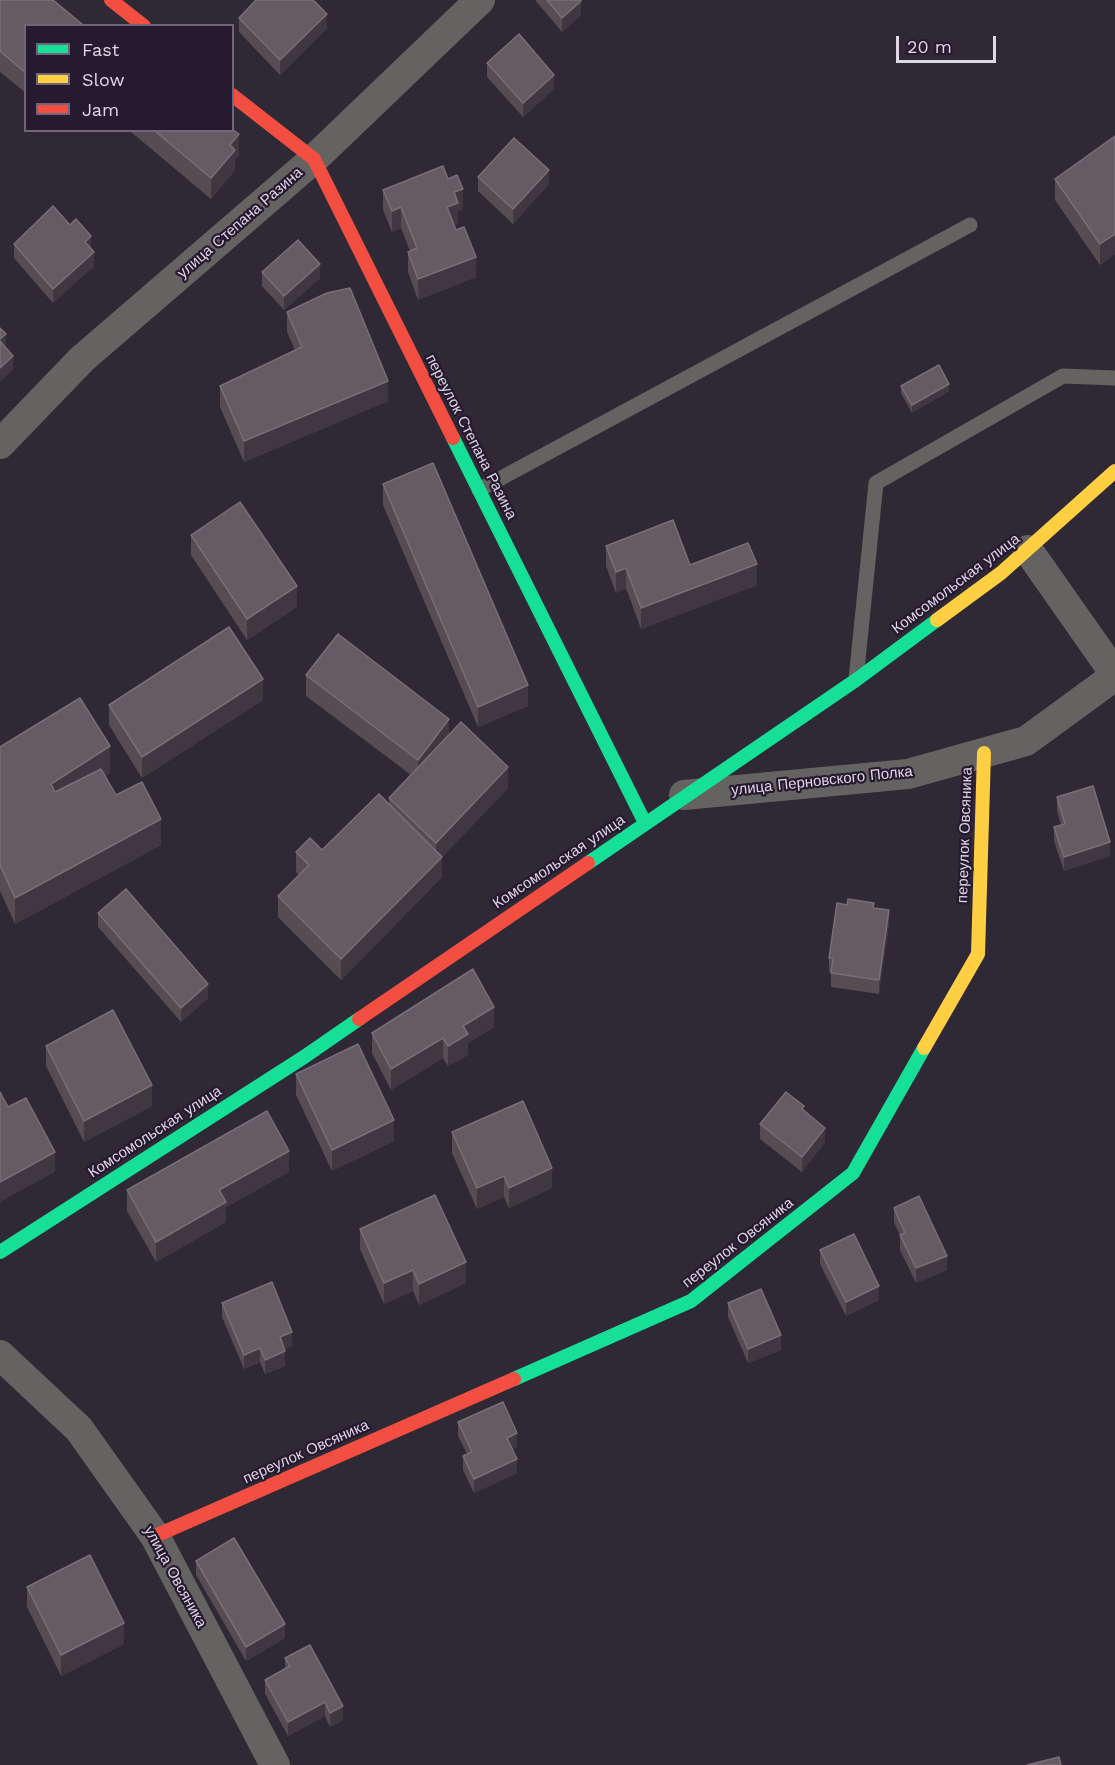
<!DOCTYPE html>
<meta charset="utf-8">
<style>
body{margin:0}
#map{position:relative;width:1115px;height:1765px;overflow:hidden;background:#2f2835;font-family:"Work Sans",sans-serif}
canvas{display:block}
.legend{position:absolute;left:24px;top:24px;width:210px;height:108px;box-sizing:border-box;background:#261a30;border:2px solid #706679;margin:0;padding:8px 10px;list-style:none;font-size:18px;color:#dfd7e6}
.legend li{display:flex;align-items:center;gap:12px;height:30px}
.legend b{width:30px;border:2px solid #706679}
.scale{position:absolute;left:896px;top:36px;width:100px;height:27px;box-sizing:border-box;border:3px solid #dfd7e6;border-top:0;padding-left:8px;font-size:18px;line-height:21px;white-space:nowrap;color:#dfd7e6;-webkit-text-stroke:4px #261a30;paint-order:stroke}
</style>
<div id="map">
<canvas width="1115" height="1765"></canvas>
<ul class="legend">
<li><b style="height:8px;background:#16e098"></b>Fast</li>
<li><b style="height:8px;background:#ffcf43"></b>Slow</li>
<li><b style="height:8px;background:#f24e42"></b>Jam</li>
</ul>
<div class="scale">20 m</div>
</div>
<script>
const ctx = document.querySelector('canvas').getContext('2d');
ctx.lineJoin = 'round';
const toPath = rows => new Path2D(rows.map(r => 'M' + r).join(''));
function strokePath(path, color, width, dash) { ctx.strokeStyle = color; ctx.lineWidth = width; ctx.lineCap = dash ? 'butt' : 'round'; ctx.setLineDash(dash || []); ctx.stroke(path); }
function fillPath(path, color) { ctx.fillStyle = color; ctx.fill(path, 'evenodd'); }
function label(font, color, halo, rows, align = 'center') {
  ctx.font = font + ' "Work Sans",sans-serif'; ctx.lineWidth = 4.5; ctx.setLineDash([]); ctx.textBaseline = 'middle'; ctx.strokeStyle = halo; ctx.fillStyle = color; for (const [text, x, y, turn = 0] of rows) {
    ctx.save(); ctx.translate(x, y); ctx.rotate((+turn || 0) * Math.PI / 180); ctx.textAlign = isNaN(turn) ? turn : align; if (halo) ctx.strokeText(text, 0, 0); ctx.fillText(text, 0, 0); ctx.restore();
  }
}
const lane = toPath([
 [479,490,970,225],
 [856,679,876,483,1063,376,1115,378]
]);
const street = toPath([
 [0,444,82,359,314,159,480,0],
 [1028,550,1115,674],
 [684,795,908,774,1026,741,1115,676],
 [0,1355,79,1429,155,1536,275,1765]
]);
const fast = toPath([
 [453,438,645,823],
 [588,863,856,680,937,620],
 [0,1252,304,1057,359,1019],
 [514,1379,691,1301,853,1173,924,1048]
]);
const slow = toPath([
 [937,620,1001,573,1115,471],
 [924,1048,978,954,984,753]
]);
const jam = toPath([
 [111,0,144,26],
 [232,95,314,159,453,438],
 [359,1019,588,863],
 [155,1536,514,1379]
]);
const wall = toPath([
 [0,0,82,26,26,26,26,93,0,72],
 [535,0,580,0,581,15,562,32],
 [239,18,327,28,280,75,239,32],
 [487,63,554,89,523,117,487,77],
 [131,130,232,130,239,155,235,159,235,170,211,199,131,132],
 [1115,136,1115,254,1100,265,1055,200,1055,179],
 [478,177,549,184,513,224,478,191],
 [448,179,463,209,458,211,458,223,454,225,476,277,418,300,408,272,408,252,410,251,401,228,392,232,383,210,383,190],
 [14,244,91,249,94,266,53,303,14,258],
 [262,272,320,278,284,310,262,286],
 [287,312,388,401,244,462,220,407,220,386,295,350,287,332],
 [901,386,949,391,912,413,901,393],
 [383,484,528,706,478,727,383,505],
 [191,535,297,607,247,640,191,555],
 [606,546,690,565,757,585,641,629,626,588,616,593,606,566],
 [306,675,449,734,508,788,442,857,442,877,341,980,278,917,278,896,299,875,296,872,296,852,322,850,389,804,389,798,411,775,306,696],
 [263,700,142,778,109,725,109,705],
 [0,747,110,773,105,776,116,795,161,845,15,924,0,891],
 [1057,797,1110,856,1064,871,1054,841,1054,827,1061,825,1057,811],
 [874,908,889,924,879,994,831,987,831,972,829,972,829,958],
 [98,913,208,998,181,1022,98,927],
 [494,1027,468,1043,468,1055,448,1066,443,1058,391,1090,372,1053,372,1033],
 [46,1046,152,1106,84,1142,46,1066],
 [296,1074,394,1141,332,1171,296,1095],
 [804,1110,825,1142,802,1172,760,1139,760,1124],
 [452,1132,552,1188,509,1208,504,1197,477,1209,452,1153],
 [289,1172,226,1207,226,1222,156,1262,127,1211,127,1190],
 [894,1208,947,1270,916,1283,900,1250,900,1236,894,1222],
 [360,1229,466,1283,419,1305,413,1291,384,1304,360,1249],
 [820,1250,879,1300,846,1316,820,1264],
 [222,1303,292,1346,285,1349,285,1366,265,1374,260,1362,244,1369,222,1317],
 [728,1303,781,1350,748,1363,728,1317],
 [458,1422,517,1447,512,1449,517,1473,474,1493,463,1470,463,1456,467,1454,458,1436],
 [196,1561,285,1638,246,1661,196,1575],
 [27,1587,124,1644,61,1676,27,1607],
 [285,1658,343,1720,330,1727,325,1716,288,1736,265,1694,265,1680,285,1669]
]);
const shadedWall = toPath([
 [581,1,581,15,562,32,562,18],
 [327,14,327,28,280,75,280,60],
 [554,75,554,89,523,117,523,103],
 [239,134,239,155,235,159,235,170,211,199,211,178,230,145],
 [549,170,549,184,513,224,513,209],
 [463,189,463,209,458,211,458,223,447,228,447,207,454,192],
 [401,207,401,228,392,232,392,211],
 [1115,234,1115,254,1100,265,1100,244],
 [91,236,91,250,85,242],
 [94,252,94,266,53,303,53,289],
 [476,257,476,277,418,300,418,279],
 [320,264,320,278,284,310,284,296],
 [6,334,6,348,0,353,0,339],
 [13,356,13,370,0,382,0,368],
 [388,381,388,401,244,462,244,441],
 [949,384,949,391,912,413,912,405],
 [757,564,757,585,641,629,641,608],
 [626,568,626,588,616,593,616,572],
 [297,586,297,607,247,640,247,619],
 [263,679,263,700,142,778,142,757],
 [528,685,528,706,478,727,478,707],
 [449,719,449,739,418,780,418,760],
 [110,746,110,773,51,810,51,784],
 [508,767,508,788,442,857,442,877,341,980,341,959,436,863,436,843],
 [161,819,161,845,15,924,15,898],
 [1110,842,1110,856,1064,871,1064,857],
 [889,910,889,924,879,994,879,980],
 [208,984,208,998,181,1022,181,1008],
 [494,1007,494,1027,468,1043,468,1055,448,1066,448,1046,463,1026],
 [443,1038,443,1058,391,1090,391,1069],
 [152,1085,152,1106,84,1142,84,1121],
 [394,1120,394,1141,332,1171,332,1150],
 [825,1128,825,1142,802,1172,802,1157],
 [289,1151,289,1172,226,1207,226,1222,156,1262,156,1242,219,1190],
 [55,1152,55,1172,0,1202,0,1182],
 [552,1168,552,1188,509,1208,509,1188],
 [504,1176,504,1197,477,1209,477,1188],
 [947,1256,947,1270,916,1283,916,1268],
 [466,1262,466,1283,419,1305,419,1284],
 [413,1270,413,1291,384,1304,384,1283],
 [879,1286,879,1300,846,1316,846,1302],
 [292,1332,292,1346,280,1351,280,1337],
 [781,1335,781,1350,748,1363,748,1349],
 [260,1348,260,1362,244,1369,244,1355],
 [285,1351,285,1366,265,1374,265,1360],
 [517,1433,517,1447,507,1452,507,1438],
 [517,1459,517,1473,474,1493,474,1479],
 [124,1623,124,1644,61,1676,61,1655],
 [285,1624,285,1638,246,1661,246,1647],
 [325,1702,325,1716,288,1736,288,1722],
 [343,1706,343,1720,330,1727,330,1713]
]);
const building = toPath([
 [0,0,53,0,82,24,81,26,26,26,26,73,0,51,0,0],
 [256,0,313,0,327,14,280,60,239,18,256,0],
 [547,0,580,0,581,1,562,18,547,0],
 [519,34,554,75,523,103,487,63,519,34],
 [232,129,239,134,230,145,235,150,211,178,154,130,232,130,232,129],
 [1115,136,1115,234,1100,244,1055,179,1115,136],
 [514,138,549,170,513,209,478,177,514,138],
 [443,166,448,179,457,175,463,189,454,192,458,203,447,207,456,230,464,227,476,257,418,279,408,252,417,248,401,207,392,211,383,190,443,166],
 [53,206,70,225,76,219,91,236,85,242,94,252,53,289,14,244,53,206],
 [298,240,320,264,284,296,262,272,298,240],
 [350,288,388,381,244,441,220,386,302,347,287,312,327,293,350,288],
 [0,328,6,334,0,339,0,328],
 [0,341,13,356,0,368,0,341],
 [939,365,949,384,912,405,901,386,939,365],
 [433,463,528,685,478,707,383,484,433,463],
 [240,502,297,586,247,619,191,535,240,502],
 [673,520,690,565,748,543,757,564,641,608,626,568,616,572,606,546,673,520],
 [229,627,263,679,142,757,109,705,229,627],
 [338,634,449,719,418,760,306,675,338,634],
 [80,698,110,746,51,784,55,792,101,769,116,795,142,782,161,819,15,898,0,865,0,747,80,698],
 [461,722,508,767,436,843,389,798,461,722],
 [1093,786,1110,842,1064,857,1054,827,1065,824,1057,797,1093,786],
 [379,794,442,857,341,959,278,896,309,865,296,852,310,838,322,850,379,794],
 [126,889,208,984,181,1008,98,913,126,889],
 [848,899,874,903,873,908,889,910,879,980,831,973,833,958,829,958,837,903,847,905,848,899],
 [473,969,494,1007,463,1026,468,1034,448,1046,443,1038,391,1069,372,1033,473,969],
 [113,1010,152,1085,84,1121,46,1046,113,1010],
 [358,1044,394,1120,332,1150,296,1074,358,1044],
 [0,1092,8,1107,26,1098,55,1152,0,1182,0,1092],
 [786,1092,804,1106,802,1109,825,1128,802,1157,760,1124,786,1092],
 [523,1101,552,1168,509,1188,504,1176,477,1188,452,1132,523,1101],
 [267,1111,289,1151,219,1190,226,1202,156,1242,127,1190,267,1111],
 [435,1195,466,1262,419,1284,413,1270,384,1283,360,1229,435,1195],
 [919,1196,947,1256,916,1268,900,1235,905,1233,894,1208,919,1196],
 [854,1234,879,1286,846,1302,820,1250,854,1234],
 [272,1282,292,1332,280,1337,285,1351,265,1360,260,1348,244,1355,222,1303,272,1282],
 [761,1289,781,1335,748,1349,728,1303,761,1289],
 [503,1402,517,1433,507,1438,517,1459,474,1479,463,1456,472,1452,458,1422,503,1402],
 [234,1538,285,1624,246,1647,196,1561,234,1538],
 [90,1555,124,1623,61,1655,27,1587,90,1555],
 [310,1645,343,1706,330,1713,325,1702,288,1722,265,1680,290,1666,285,1658,310,1645],
 [1059,1757,1061,1765,1027,1765,1059,1757]
]);
const streetNames = [
 ["улица Степана Разина",240,223,-41],
 ["переулок Степана Разина",471,437,63],
 ["Комсомольская улица",956,584,-37],
 ["улица Перновского Полка",822,781,-6],
 ["переулок Овсяника",965,835,-88],
 ["Комсомольская улица",559,862,-34],
 ["Комсомольская улица",155,1132,-33],
 ["переулок Овсяника",738,1243,-38],
 ["переулок Овсяника",306,1452,-24],
 ["улица Овсяника",175,1577,61]
];
strokePath(lane, '#656361', 15);
strokePath(street, '#656361', 30);
strokePath(fast, '#16e098', 14);
strokePath(slow, '#ffcf43', 14);
strokePath(jam, '#f24e42', 14);
fillPath(wall, '#564c52');
fillPath(shadedWall, '#403840');
fillPath(building, '#655b62');
strokePath(building, '#786f77', 1.5);
label('15px', '#dfd7e6', '#261a30', streetNames);
</script>
